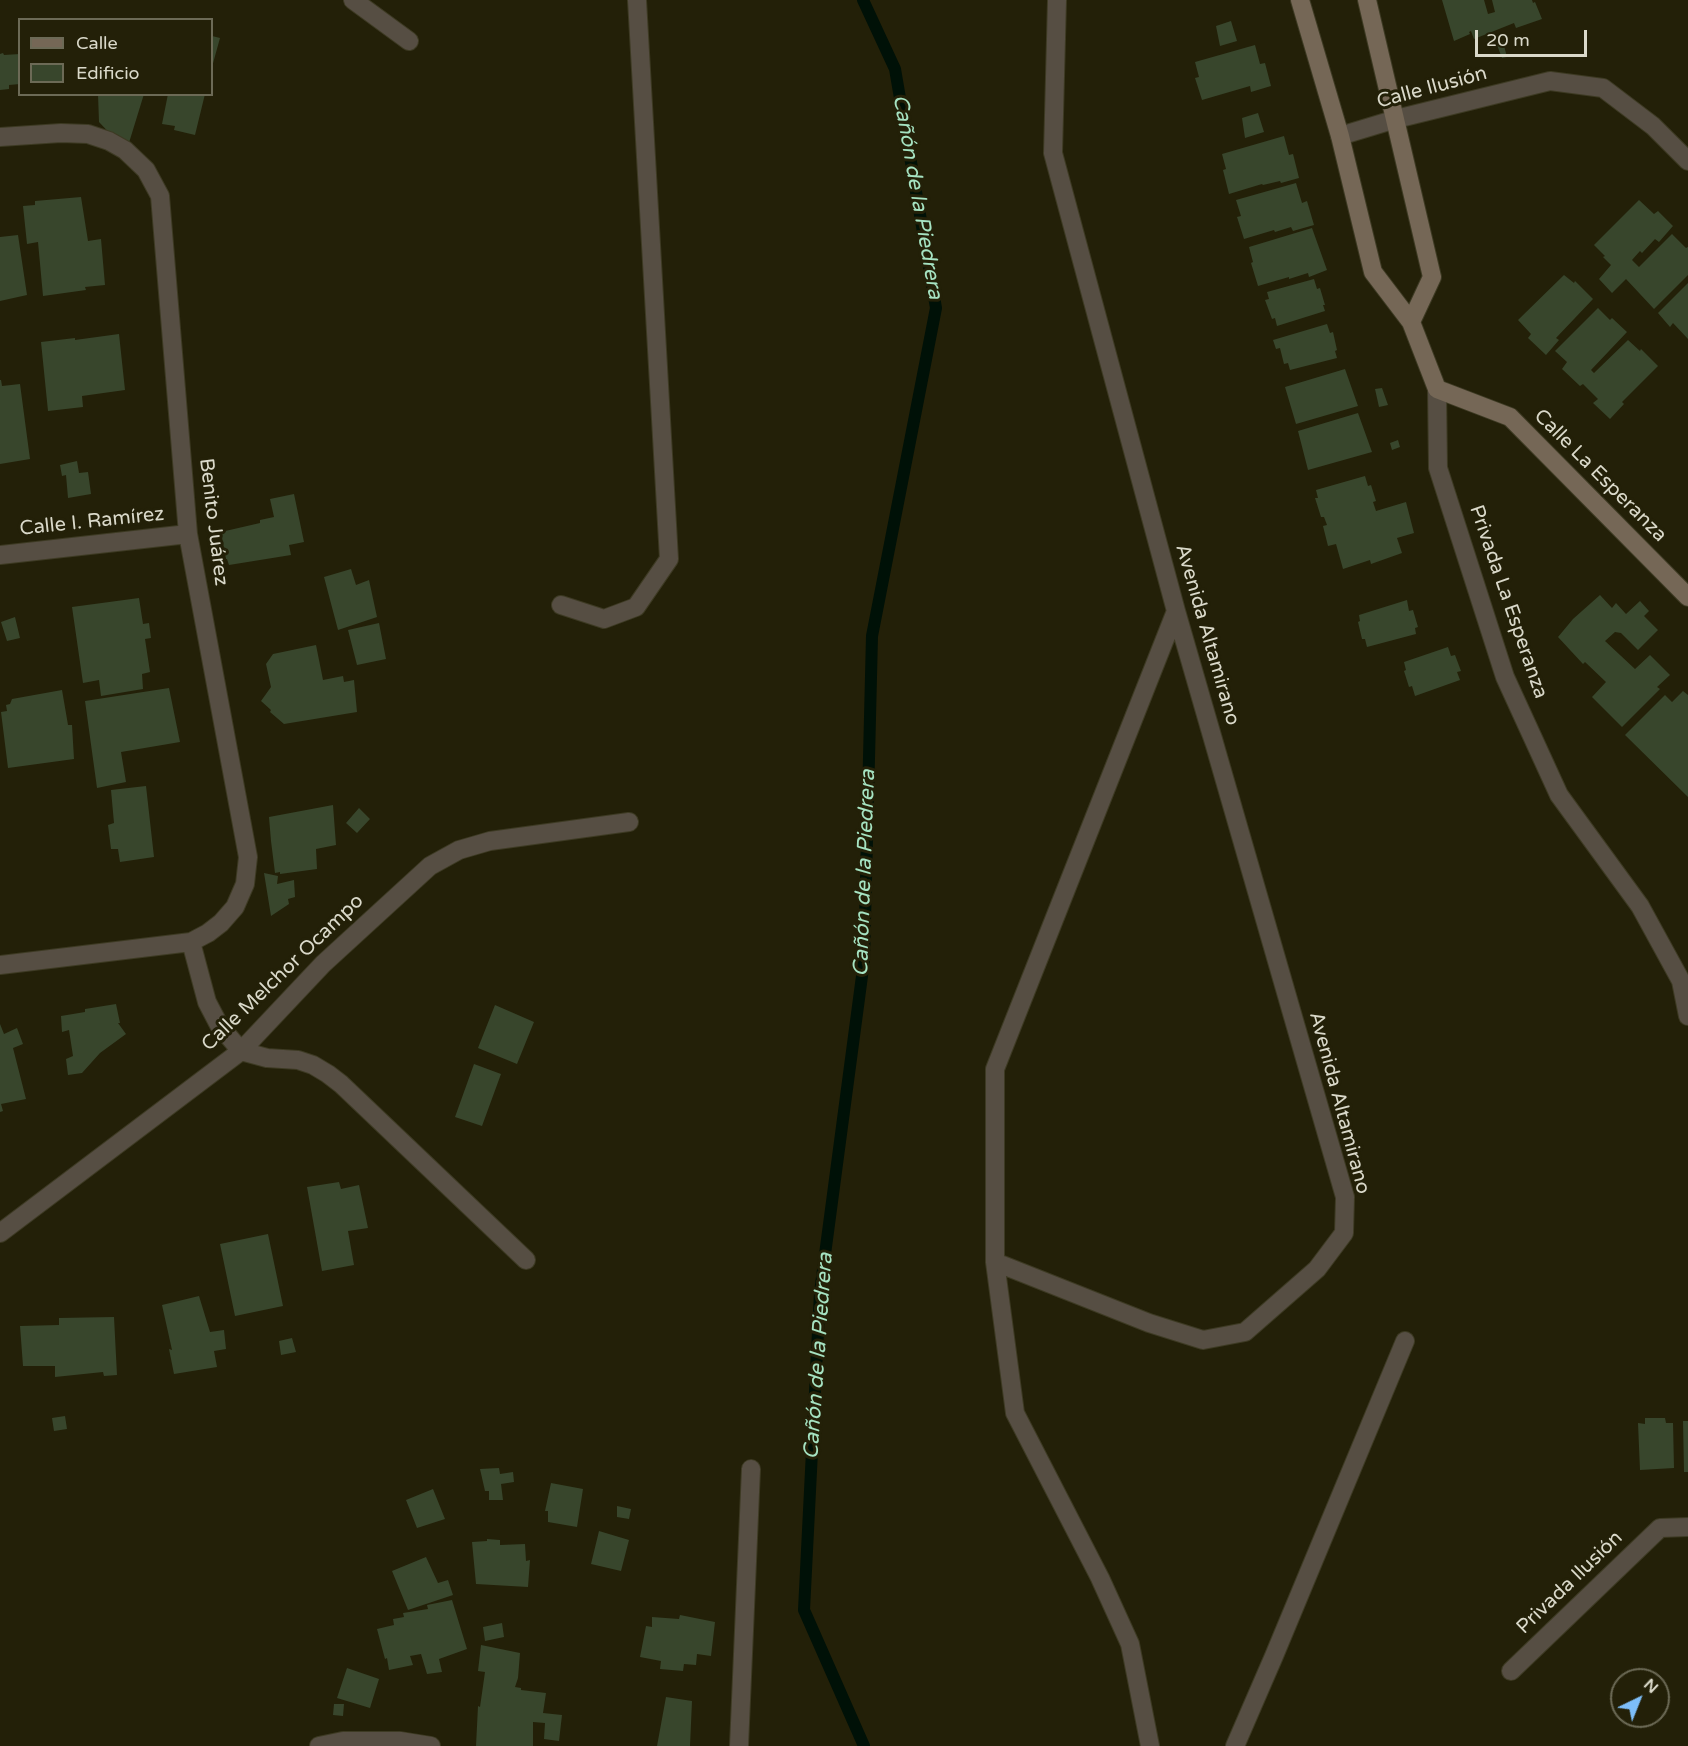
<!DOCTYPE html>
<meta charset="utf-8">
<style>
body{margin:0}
#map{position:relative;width:1688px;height:1746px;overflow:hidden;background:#232008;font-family:"Varela Round",sans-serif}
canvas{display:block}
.legend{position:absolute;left:18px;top:18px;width:195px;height:78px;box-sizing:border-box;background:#232008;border:2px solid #6c6a56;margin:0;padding:8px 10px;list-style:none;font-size:18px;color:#dad9ca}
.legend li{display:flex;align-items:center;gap:12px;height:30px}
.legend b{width:30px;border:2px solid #6c6a56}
.north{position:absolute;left:1610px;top:1668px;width:60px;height:60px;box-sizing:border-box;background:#232008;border:2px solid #6c6a56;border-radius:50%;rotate:43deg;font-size:16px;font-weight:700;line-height:24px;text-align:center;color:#dad9ca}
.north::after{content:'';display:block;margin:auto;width:21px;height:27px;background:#7dbef9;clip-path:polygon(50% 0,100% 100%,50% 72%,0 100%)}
.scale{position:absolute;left:1475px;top:30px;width:112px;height:27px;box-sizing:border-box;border:3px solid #dad9ca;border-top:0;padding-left:8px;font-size:18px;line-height:21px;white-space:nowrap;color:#dad9ca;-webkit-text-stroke:4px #232008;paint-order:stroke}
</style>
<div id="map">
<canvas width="1688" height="1746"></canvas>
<ul class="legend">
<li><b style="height:8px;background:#756756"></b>Calle</li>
<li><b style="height:16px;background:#38462c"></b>Edificio</li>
</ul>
<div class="north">N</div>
<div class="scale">20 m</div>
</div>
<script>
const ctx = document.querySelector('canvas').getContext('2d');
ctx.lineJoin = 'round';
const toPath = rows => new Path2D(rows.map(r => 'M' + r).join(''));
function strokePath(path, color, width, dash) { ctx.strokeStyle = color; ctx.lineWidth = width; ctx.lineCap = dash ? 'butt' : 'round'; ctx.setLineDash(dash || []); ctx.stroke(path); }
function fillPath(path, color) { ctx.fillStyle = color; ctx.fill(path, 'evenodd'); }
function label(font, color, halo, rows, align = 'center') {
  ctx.font = font + ' "Varela Round",sans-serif'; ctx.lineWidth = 6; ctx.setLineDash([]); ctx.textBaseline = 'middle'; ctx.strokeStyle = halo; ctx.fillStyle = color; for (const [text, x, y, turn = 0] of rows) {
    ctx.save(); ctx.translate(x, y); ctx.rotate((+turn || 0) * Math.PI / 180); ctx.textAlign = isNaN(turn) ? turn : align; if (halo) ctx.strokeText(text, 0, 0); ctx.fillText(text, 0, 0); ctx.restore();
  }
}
const stream = toPath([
 [863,0,895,69,936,308,872,636,864,961,820,1292,804,1610,864,1746]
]);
const building = toPath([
 [1442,0,1484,0,1488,14,1495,12,1492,0,1532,0,1533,3,1535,2,1542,19,1516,28,1514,23,1474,39,1471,31,1469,32,1470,34,1454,41],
 [1231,21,1237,41,1220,46,1216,26],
 [212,36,220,38,212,67],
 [1503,42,1507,57,1502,58,1497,45],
 [1255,45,1260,64,1265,63,1271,86,1251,92,1250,86,1202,100,1195,78,1199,77,1195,62],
 [3,53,4,55,20,54,20,84,9,85,9,89,0,90,0,54],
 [98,94,144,94,128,146,115,139,99,122],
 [168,94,205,94,195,135,174,130,175,126,162,124],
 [1258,113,1264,132,1245,138,1242,118],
 [1284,136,1289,155,1293,154,1299,178,1281,183,1280,181,1263,185,1262,184,1229,194,1223,170,1226,169,1222,154],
 [1296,183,1302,203,1307,201,1314,225,1293,231,1291,227,1275,232,1274,230,1244,239,1237,217,1241,216,1236,200],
 [81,197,88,241,101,239,105,285,85,287,86,290,43,296,38,242,27,244,23,206,35,205,35,201],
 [1639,200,1654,214,1658,211,1673,226,1659,242,1655,239,1642,253,1640,251,1632,260,1639,267,1672,234,1686,248,1688,247,1688,275,1654,309,1626,279,1612,293,1599,279,1611,265,1603,257,1605,256,1594,245],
 [1312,228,1327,270,1309,277,1308,273,1289,279,1289,277,1258,286,1251,263,1253,262,1249,247],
 [18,235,27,295,0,301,0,237],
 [1564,275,1574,283,1575,281,1593,299,1556,338,1559,340,1546,355,1528,338,1531,334,1518,320],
 [1314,279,1317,289,1320,288,1325,305,1323,305,1325,311,1277,326,1275,318,1272,319,1265,300,1269,299,1267,292],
 [1688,283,1688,339,1673,323,1670,327,1658,313],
 [1598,308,1610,320,1612,318,1627,332,1591,370,1594,373,1628,340,1640,351,1641,349,1658,366,1622,402,1624,404,1610,419,1593,403,1598,399,1583,384,1580,386,1562,369,1567,362,1555,351],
 [1327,324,1330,333,1333,332,1337,350,1335,351,1337,358,1290,370,1288,363,1284,364,1280,348,1276,349,1273,340],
 [119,334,125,390,82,396,83,407,48,411,41,342,75,338,75,340],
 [1345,369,1358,406,1296,424,1285,387],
 [0,380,1,380,2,386,20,384,30,459,0,464],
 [1382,388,1388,405,1379,407,1375,389],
 [1358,413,1372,452,1308,470,1298,431],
 [1398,440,1400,447,1392,450,1390,443],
 [77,461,79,473,88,472,91,494,68,498,66,475,62,476,60,465],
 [1365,476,1368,486,1371,485,1376,501,1373,502,1376,511,1406,502,1414,533,1397,538,1402,553,1371,564,1370,560,1343,569,1336,544,1328,546,1323,526,1327,525,1324,517,1321,517,1315,498,1318,498,1316,490],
 [294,494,304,542,289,545,291,555,229,565,227,559,226,559,221,532,260,523,260,520,274,517,270,499],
 [351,569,356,585,369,580,377,617,338,630,324,577],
 [1600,595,1612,608,1616,603,1626,614,1640,601,1649,611,1644,616,1658,630,1638,650,1621,633,1615,632,1605,641,1635,669,1650,655,1670,675,1657,687,1660,689,1622,727,1592,697,1606,682,1585,662,1583,664,1558,637,1573,619],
 [139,598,143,624,149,623,151,638,145,639,150,672,142,674,143,689,101,696,99,680,83,683,72,607],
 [1407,600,1409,611,1413,610,1418,627,1415,628,1416,634,1367,647,1365,639,1362,639,1358,622,1360,621,1359,615],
 [15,617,20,638,7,641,1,622],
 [379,623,386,659,357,665,348,630],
 [316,645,323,680,343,676,344,682,354,680,357,712,284,724,270,712,271,710,261,701,271,687,266,664,273,654],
 [1448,647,1451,656,1455,655,1461,671,1457,672,1460,680,1415,696,1412,686,1409,687,1404,671,1406,670,1404,662],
 [169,688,180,742,121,752,126,782,97,788,85,701],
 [62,690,68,725,72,725,74,759,8,768,1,712,7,711,6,705,10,704,12,699],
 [1683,691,1688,695,1688,797,1625,735,1665,695,1672,702],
 [146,786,154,857,120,862,118,849,111,849,108,825,114,823,111,790],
 [333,805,336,845,316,849,317,869,280,874,280,872,275,873,271,841,269,817],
 [359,808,370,819,357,833,346,823],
 [264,873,278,876,277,884,294,880,295,897,288,899,289,904,271,916],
 [116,1004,120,1023,118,1023,126,1034,100,1053,82,1073,68,1075,66,1059,73,1056,69,1030,62,1032,61,1016,85,1012,85,1009],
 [495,1005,534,1022,517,1064,478,1048],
 [0,1024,4,1034,17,1028,23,1044,13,1048,26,1099,1,1104,3,1111,0,1112],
 [474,1064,501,1074,482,1126,455,1117],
 [339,1182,341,1189,359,1185,368,1228,348,1231,354,1265,322,1271,307,1187],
 [268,1234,283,1306,235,1316,220,1244],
 [199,1296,210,1332,224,1330,226,1349,214,1351,217,1367,174,1374,169,1349,172,1350,162,1305],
 [114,1317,117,1375,104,1376,103,1372,55,1377,55,1366,23,1366,20,1326,59,1325,59,1318],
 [292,1338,296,1352,281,1355,279,1341],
 [65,1416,67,1429,54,1431,52,1418],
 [1645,1418,1665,1418,1666,1423,1673,1423,1674,1468,1640,1470,1638,1423,1645,1424],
 [1683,1421,1688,1421,1688,1472,1684,1472],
 [499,1468,500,1474,513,1472,514,1482,501,1484,503,1500,489,1500,489,1491,485,1491,480,1469],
 [551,1483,583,1489,577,1527,548,1522,548,1511,545,1511],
 [433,1489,445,1519,417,1528,406,1500],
 [617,1506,631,1509,629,1519,617,1517],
 [599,1531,629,1540,621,1571,591,1564],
 [487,1539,500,1540,500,1545,525,1544,526,1561,530,1560,528,1587,476,1584,472,1542,487,1541],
 [426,1557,438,1583,448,1580,453,1595,408,1610,392,1571],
 [452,1600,467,1649,439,1659,442,1672,427,1674,421,1654,410,1656,413,1665,389,1670,387,1658,385,1659,377,1629,394,1625,393,1619,404,1617,403,1613,428,1609,427,1605],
 [680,1615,715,1622,711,1656,697,1654,696,1665,684,1664,683,1671,660,1669,661,1661,640,1657,646,1626,652,1627,652,1617,679,1619],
 [502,1623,504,1637,485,1641,483,1627],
 [481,1645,520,1653,518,1678,515,1687,521,1688,521,1690,546,1693,543,1713,562,1715,559,1741,544,1739,545,1723,533,1722,533,1746,476,1746,478,1706,480,1707,485,1672,478,1671],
 [347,1668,379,1679,370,1708,337,1698],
 [666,1697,692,1701,690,1746,657,1746],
 [334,1704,344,1704,343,1716,333,1715]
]);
const street = toPath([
 [353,0,409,41],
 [1340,136,1396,119,1550,81,1603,88,1653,126,1688,161],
 [0,137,61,133,88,134,109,141,125,150,146,170,160,196,188,534,248,857,245,884,235,907,221,923,208,933,191,942,0,965],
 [1437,389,1438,468,1505,677,1559,795,1640,906,1681,981,1688,1016],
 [0,555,188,534],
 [561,605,604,619,636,607,669,559,637,0],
 [191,942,207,1002,219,1025,241,1051,267,1058,298,1060,313,1065,328,1074,341,1084,526,1260],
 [0,1233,241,1051,323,964,430,866,459,850,490,841,629,822],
 [995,1262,1149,1323,1203,1340,1245,1332,1317,1269,1344,1233,1345,1197,1176,611,1053,153,1057,0],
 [1511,1671,1660,1528,1688,1527],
 [319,1746,343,1741,400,1741,431,1746],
 [739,1746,751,1469],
 [1150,1746,1130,1644,1100,1578,1015,1413,995,1262,995,1069,1176,611],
 [1235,1746,1274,1656,1405,1341]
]);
const secondary = toPath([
 [1300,0,1340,136,1373,272,1411,322,1437,389,1510,417,1688,597],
 [1367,0,1432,277,1411,322]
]);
const streetNames = [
 ["Calle Ilusión",1432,88,-15],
 ["Calle La Esperanza",1600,476,45],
 ["Calle I. Ramírez",92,522,-6],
 ["Benito Juárez",213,522,83],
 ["Privada La Esperanza",1508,602,71],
 ["Avenida Altamirano",1207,635,74],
 ["Calle Melchor Ocampo",283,973,-44],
 ["Avenida Altamirano",1339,1103,75],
 ["Privada Ilusión",1570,1583,-44]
];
const waterNames = [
 ["Cañón de la Piedrera",917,197,80],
 ["Cañón de la Piedrera",865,873,-88],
 ["Cañón de la Piedrera",819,1356,-86]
];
strokePath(stream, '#001107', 12);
fillPath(building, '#38462c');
strokePath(street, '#3d3a23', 20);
strokePath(secondary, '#3d3a23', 20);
strokePath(street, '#564e43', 18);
strokePath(secondary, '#756756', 18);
label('20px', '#dad9ca', '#232008', streetNames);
label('italic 21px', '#a6e3c2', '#232008', waterNames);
</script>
